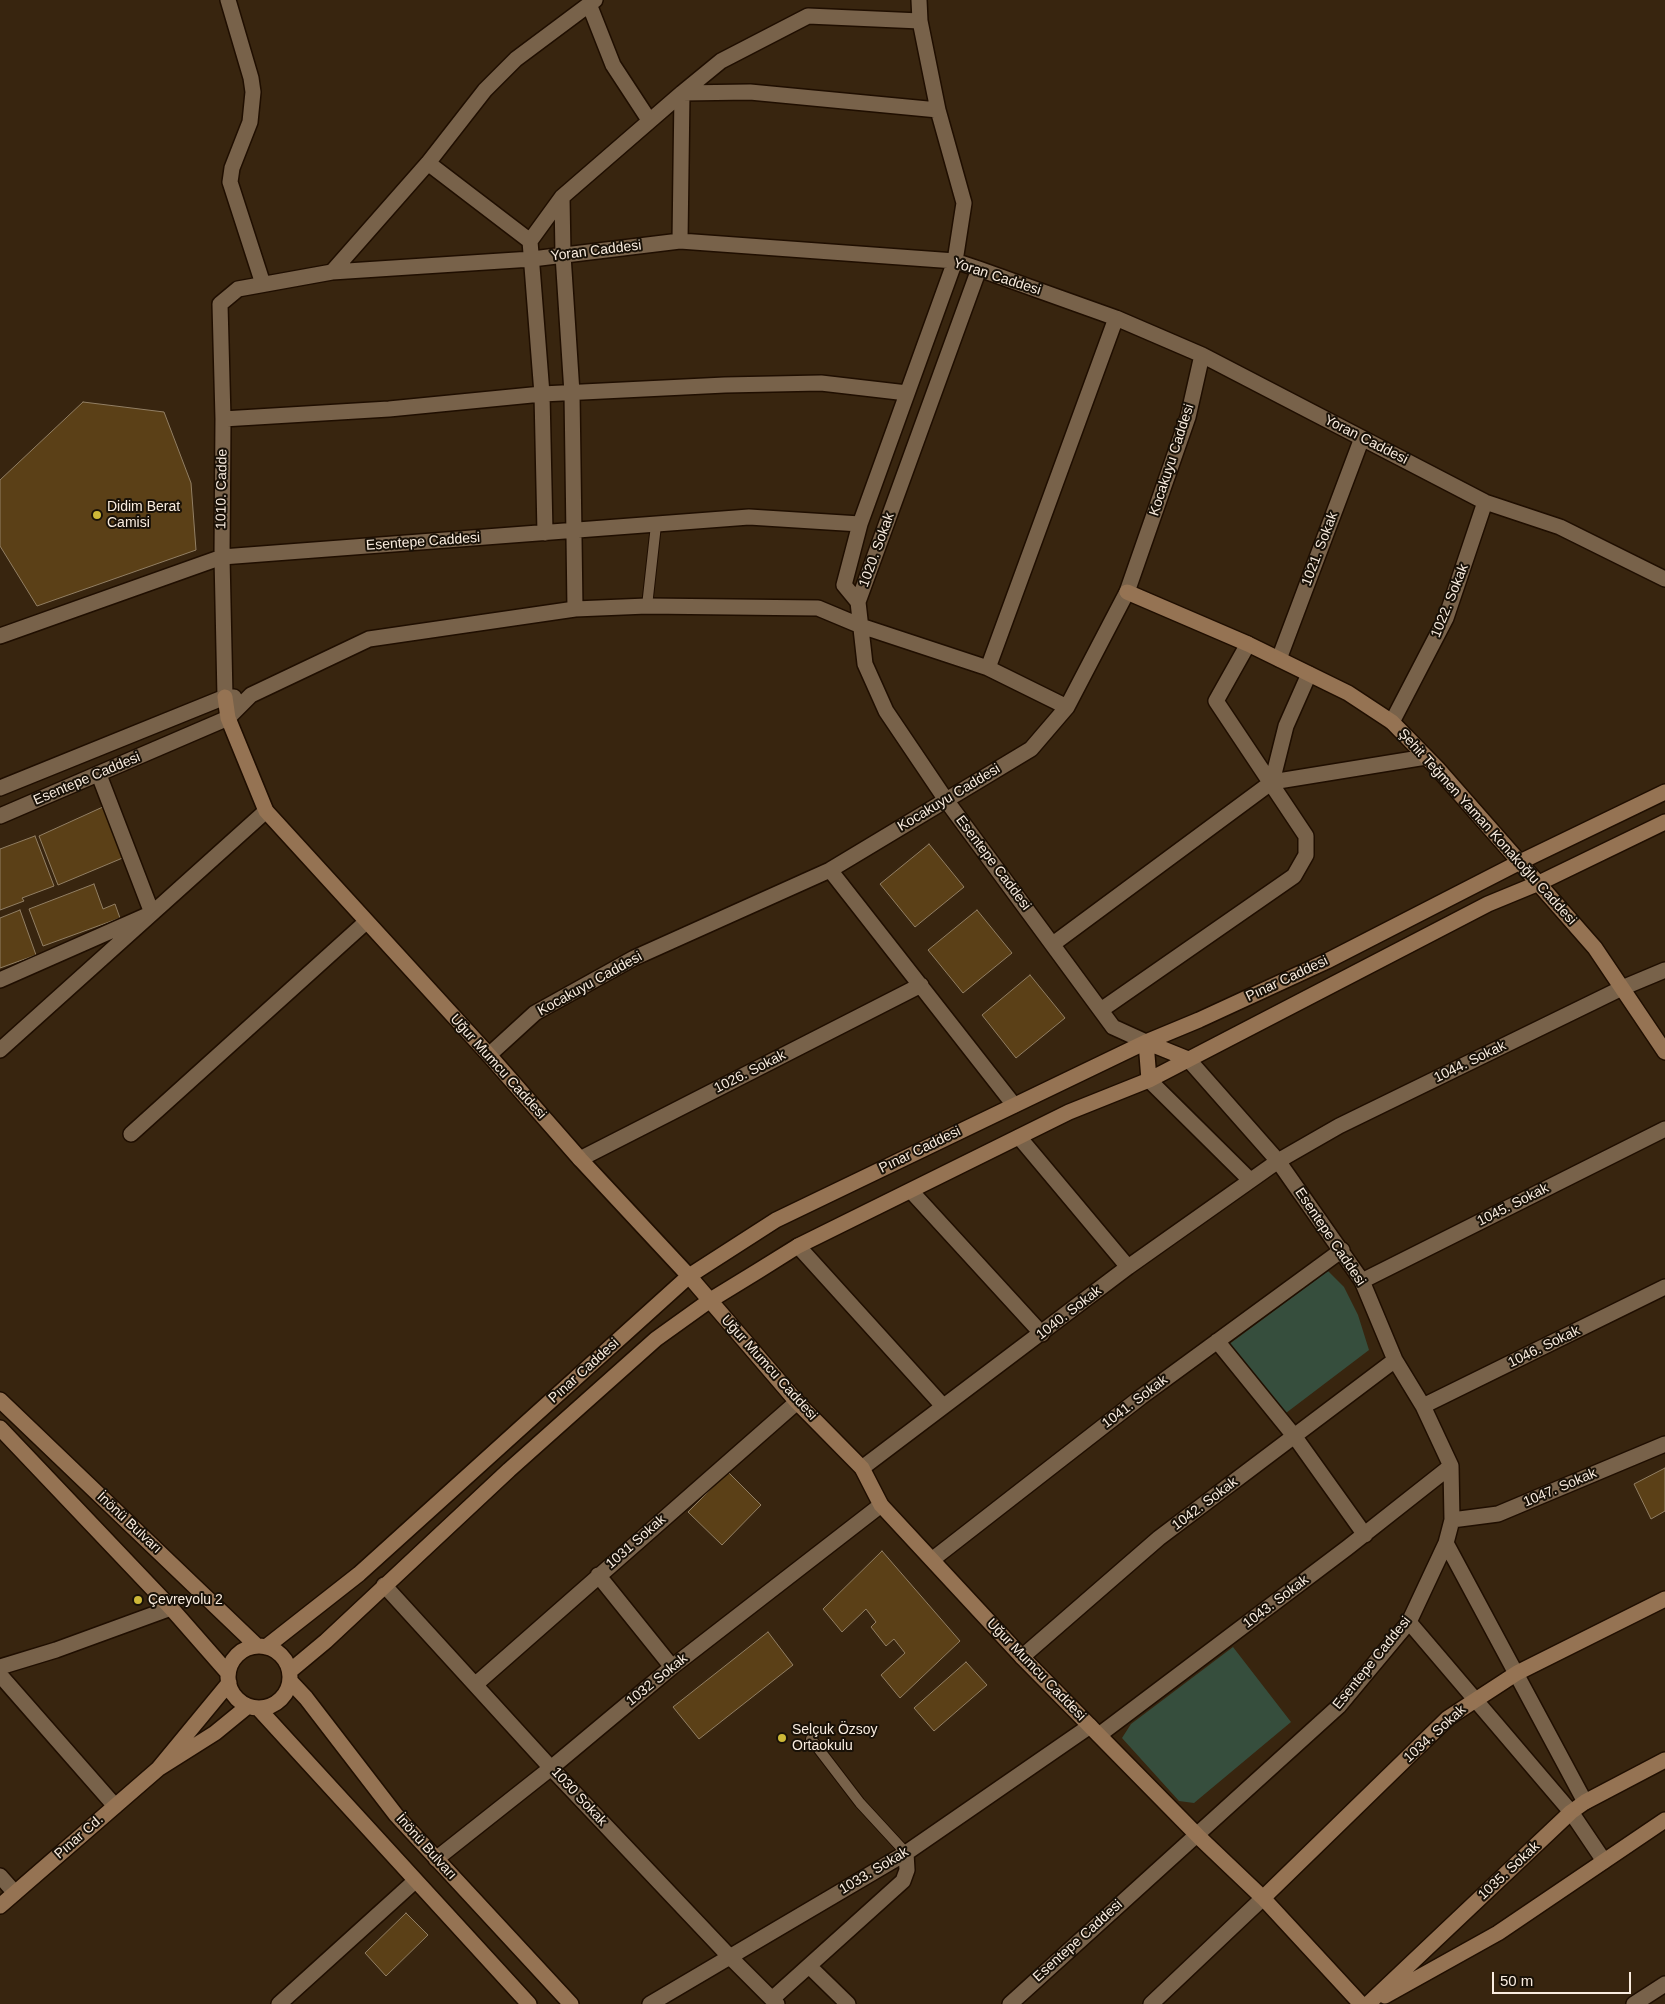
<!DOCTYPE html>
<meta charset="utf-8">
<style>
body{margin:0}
#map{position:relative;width:1665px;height:2004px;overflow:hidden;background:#38250f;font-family:Helvetica,sans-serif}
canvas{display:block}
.scale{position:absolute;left:1492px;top:1972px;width:139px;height:22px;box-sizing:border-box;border:2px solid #f9ecdf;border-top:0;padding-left:6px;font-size:15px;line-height:18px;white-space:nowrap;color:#f9ecdf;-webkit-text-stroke:4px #191107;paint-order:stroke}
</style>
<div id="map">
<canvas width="1665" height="2004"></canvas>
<div class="scale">50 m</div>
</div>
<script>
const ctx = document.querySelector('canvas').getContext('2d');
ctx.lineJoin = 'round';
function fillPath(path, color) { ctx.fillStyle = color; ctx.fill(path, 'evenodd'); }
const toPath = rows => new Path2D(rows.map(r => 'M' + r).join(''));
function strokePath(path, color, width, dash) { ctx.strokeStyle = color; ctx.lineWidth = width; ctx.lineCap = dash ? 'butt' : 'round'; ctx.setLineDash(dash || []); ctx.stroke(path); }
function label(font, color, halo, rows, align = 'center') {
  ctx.font = font + ' Helvetica,sans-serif'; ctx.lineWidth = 4; ctx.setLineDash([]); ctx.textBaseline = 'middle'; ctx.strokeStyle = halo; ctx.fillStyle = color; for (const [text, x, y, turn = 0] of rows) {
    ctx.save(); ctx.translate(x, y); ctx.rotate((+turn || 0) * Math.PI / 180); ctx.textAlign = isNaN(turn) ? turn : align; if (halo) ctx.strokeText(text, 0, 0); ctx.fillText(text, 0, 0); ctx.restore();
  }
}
const green = toPath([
 [1328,1271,1344,1287,1358,1315,1369,1350,1282,1416,1228,1345],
 [1233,1647,1291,1722,1194,1803,1179,1801,1122,1738,1131,1724]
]);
const building = toPath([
 [83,402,164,412,191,483,196,550,37,606,0,546,0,480,83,402],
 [105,806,125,857,58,885,39,836,105,806],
 [35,836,54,886,22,898,24,901,0,910,0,849,35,836],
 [929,844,964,887,915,927,880,884,929,844],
 [94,884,103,909,115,904,120,918,43,946,29,909,94,884],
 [20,910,36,955,0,968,0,918,20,910],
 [977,910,1012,953,963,993,928,950,977,910],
 [1030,975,1065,1018,1016,1058,982,1015,1030,975],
 [1665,1468,1665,1511,1651,1519,1634,1484,1665,1468],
 [728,1472,761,1505,722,1545,688,1512,728,1472],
 [882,1551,960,1641,900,1698,881,1675,905,1653,894,1639,886,1646,871,1627,876,1622,866,1609,842,1632,823,1609,882,1551],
 [768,1632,793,1665,699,1739,673,1707,768,1632],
 [966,1662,987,1685,934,1731,914,1708,966,1662],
 [406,1913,428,1935,386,1976,365,1953,406,1913]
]);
const lane = toPath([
 [647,606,656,525],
 [811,1739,860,1803,906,1853]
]);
const street = toPath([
 [228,0,251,78,253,92,250,122,232,168,230,182,263,284],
 [919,0,920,21,938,110],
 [589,4,613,65,649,120],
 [428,163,530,241],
 [562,197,563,255,572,393,575,609],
 [680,241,682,93,721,61,808,16,920,21],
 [979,269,858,602,865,664,886,711,946,800,1113,1027,1146,1042],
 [332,272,428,163,485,90,516,59,595,0],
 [223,419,389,409,542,394,725,385,821,383,907,393],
 [545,533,542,394,530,241,562,197,682,93,750,92,938,110,964,203,955,261,860,524,844,585,858,602],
 [0,636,222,557,749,517,860,524],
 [1279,659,1362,438],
 [988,668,1116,318],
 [225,697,222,557,223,419,220,304,238,289,332,272,532,259,680,241,955,261,979,269,1116,318,1202,355,1485,502,1560,527,1665,579],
 [1392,722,1446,618,1485,502],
 [1272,782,1426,757],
 [0,788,225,697,234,697],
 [0,816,228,718,251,695,369,639,575,609,647,606,818,608,861,626,988,668,1067,707],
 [830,870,1014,1105],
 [1053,944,1272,782,1286,726,1309,674],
 [0,980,152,913,99,775],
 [1101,1010,1294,876,1306,855,1306,836,1216,701,1248,644],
 [0,1050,266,811],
 [489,1055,535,1013,634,958,830,870,1031,749,1067,707,1127,592,1188,417,1202,355],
 [1149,1080,1250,1180],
 [131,1134,366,922],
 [1019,1137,1128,1267],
 [580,1159,921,985],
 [911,1191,1042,1334],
 [798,1246,943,1406],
 [1362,1281,1665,1129],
 [1217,1341,1295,1437,1365,1535],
 [1423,1406,1665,1287],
 [862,1468,1128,1267,1278,1161,1339,1126,1622,988,1665,970],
 [1452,1520,1498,1514,1665,1444],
 [1446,1543,1585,1802],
 [933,1559,1141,1397,1342,1250],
 [598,1575,672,1667],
 [384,1585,551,1768,729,1956,777,2004],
 [1409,1622,1571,1812,1604,1861],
 [1022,1657,1159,1538,1395,1360],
 [0,1667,56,1650,171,1608],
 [0,1675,115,1806],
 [476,1684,797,1402],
 [1099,1735,1347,1548,1451,1466],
 [436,1859,551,1768,672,1667,881,1505],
 [0,1876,15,1893],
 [809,1966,848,2004],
 [772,1999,903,1881,907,1870,906,1853],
 [279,2004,415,1881],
 [650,2004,906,1853,1090,1726],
 [1010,2004,1339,1706,1409,1622,1446,1543,1452,1520,1451,1466,1423,1406,1395,1360,1362,1281,1278,1161,1188,1059],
 [1151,2004,1263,1898],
 [1634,2004,1665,1984]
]);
const secondary = toPath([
 [1127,592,1248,644,1348,693,1392,722,1437,768,1595,948,1665,1052],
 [225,697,228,718,266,811,489,1055,580,1159,689,1276,797,1402,862,1468,881,1505,1022,1657,1200,1838,1263,1898,1361,2004],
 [1149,1080,1146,1042,1188,1059],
 [0,1400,257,1646],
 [0,1428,171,1608,228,1673],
 '228 1677a31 31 0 1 1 62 0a31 31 0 1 1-62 0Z',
 [266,1647,359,1574,689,1276,776,1220,1146,1042,1199,1020,1327,961,1520,862,1665,792],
 [290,1671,326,1641,509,1470,656,1339,709,1301,758,1271,798,1246,1069,1112,1149,1080,1488,904,1539,883,1665,822],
 [290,1681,306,1698,396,1815,571,2004],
 [229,1683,158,1769,215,1733,248,1706],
 [258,1708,529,2004],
 [1263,1898,1448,1718,1517,1673,1665,1599],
 [0,1906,158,1769],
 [1385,1996,1498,1933,1665,1820],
 [1368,2004,1571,1812,1585,1802,1665,1760]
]);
const markers = [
 [97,515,5,"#ceb838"],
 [138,1600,5,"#ceb838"],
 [782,1738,5,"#ceb838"]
];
const streetNames = [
 ["Yoran Caddesi",596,251,-7],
 ["Yoran Caddesi",997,277,18],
 ["Yoran Caddesi",1366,440,27],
 ["Kocakuyu Caddesi",1172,460,-72],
 ["1010. Cadde",222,489,-89],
 ["Esentepe Caddesi",423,542,-4],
 ["1021. Sokak",1320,549,-69],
 ["1020. Sokak",877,550,-70],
 ["1022. Sokak",1450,601,-68],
 ["Esentepe Caddesi",87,779,-23],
 ["Kocakuyu Caddesi",949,798,-31],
 ["Şehit Teğmen Yaman Konakoğlu Caddesi",1487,827,48],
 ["Esentepe Caddesi",993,863,53],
 ["Pınar Caddesi",1287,979,-25],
 ["Kocakuyu Caddesi",590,984,-29],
 ["1044. Sokak",1470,1062,-26],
 ["Uğur Mumcu Caddesi",498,1067,48],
 ["1026. Sokak",750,1072,-27],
 ["Pınar Caddesi",920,1150,-26],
 ["1045. Sokak",1513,1205,-27],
 ["Esentepe Caddesi",1330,1237,56],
 ["1040. Sokak",1069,1313,-38],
 ["1046. Sokak",1544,1347,-26],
 ["Uğur Mumcu Caddesi",769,1368,48],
 ["Pınar Caddesi",584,1371,-42],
 ["1041. Sokak",1135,1402,-37],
 ["1047. Sokak",1560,1488,-23],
 ["1042. Sokak",1205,1504,-37],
 ["İnönü Bulvarı",129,1523,43],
 ["1031 Sokak",636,1542,-41],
 ["1043. Sokak",1276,1602,-37],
 ["Esentepe Caddesi",1372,1663,-51],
 ["Uğur Mumcu Caddesi",1036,1670,46],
 ["1032 Sokak",657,1680,-39],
 ["1034. Sokak",1435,1734,-42],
 ["1030 Sokak",579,1797,47],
 ["Pınar Cd.",79,1837,-41],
 ["İnönü Bulvarı",426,1847,48],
 ["1033. Sokak",874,1871,-31],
 ["1035. Sokak",1509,1871,-43],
 ["Esentepe Caddesi",1078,1941,-42]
];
const poiNames = [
 ["Didim Berat",107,507],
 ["Camisi",107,523],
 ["Çevreyolu 2",148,1600],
 ["Selçuk Özsoy",792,1730],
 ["Ortaokulu",792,1746]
];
fillPath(green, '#364e3d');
fillPath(building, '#5b4017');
strokePath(building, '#927f64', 1);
strokePath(lane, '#1f0e00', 12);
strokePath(street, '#1f0e00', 18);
strokePath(secondary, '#1f0e00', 18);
strokePath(lane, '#78624a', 10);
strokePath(street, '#78624a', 15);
strokePath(secondary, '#957353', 15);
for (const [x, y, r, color] of markers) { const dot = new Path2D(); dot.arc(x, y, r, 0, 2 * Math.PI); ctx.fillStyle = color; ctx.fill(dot); strokePath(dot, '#191107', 2); }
label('14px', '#f9ecdf', '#191107', streetNames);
label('14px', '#f9ecdf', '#191107', poiNames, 'left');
</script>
